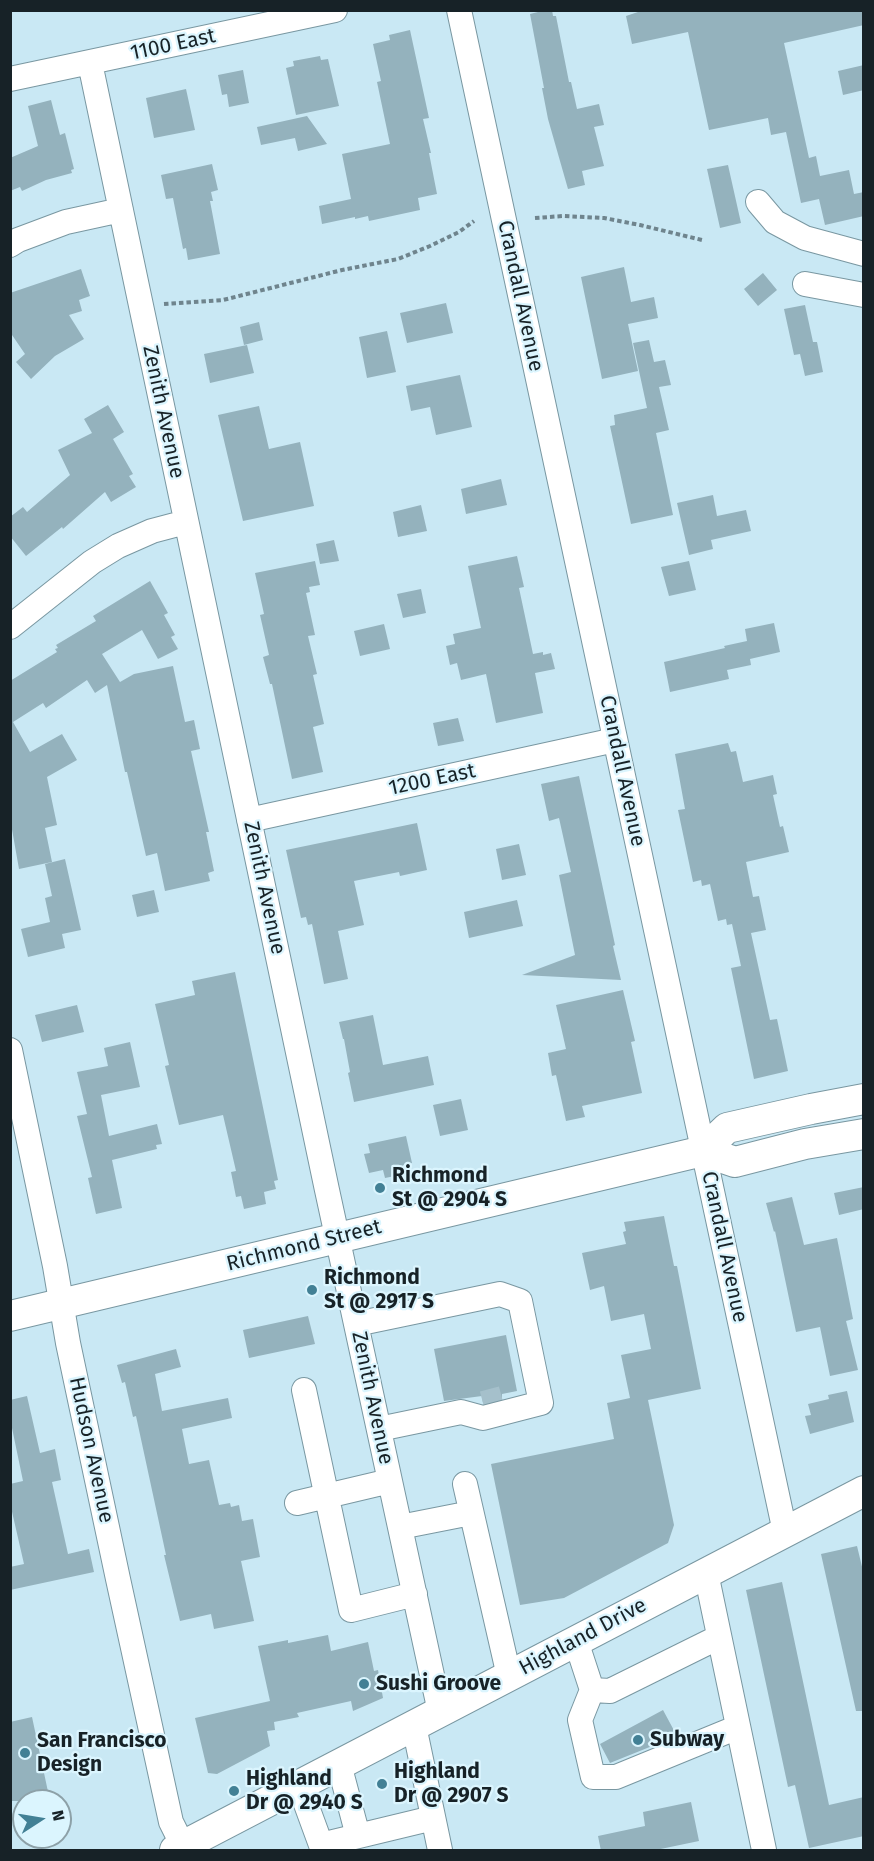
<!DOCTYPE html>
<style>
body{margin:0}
#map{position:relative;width:874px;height:1861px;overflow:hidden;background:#c9e8f4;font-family:"Fira Sans",sans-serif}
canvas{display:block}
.frame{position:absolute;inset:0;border:12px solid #172227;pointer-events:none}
.north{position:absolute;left:12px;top:1789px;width:60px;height:60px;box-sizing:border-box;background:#dbf5fe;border:2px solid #8da1a8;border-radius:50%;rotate:78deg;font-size:16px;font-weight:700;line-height:24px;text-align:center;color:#172227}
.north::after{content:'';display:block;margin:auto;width:21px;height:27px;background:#428095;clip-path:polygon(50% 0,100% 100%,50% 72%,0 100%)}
</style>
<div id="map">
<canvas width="874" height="1861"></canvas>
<div class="frame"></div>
<div class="north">N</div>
</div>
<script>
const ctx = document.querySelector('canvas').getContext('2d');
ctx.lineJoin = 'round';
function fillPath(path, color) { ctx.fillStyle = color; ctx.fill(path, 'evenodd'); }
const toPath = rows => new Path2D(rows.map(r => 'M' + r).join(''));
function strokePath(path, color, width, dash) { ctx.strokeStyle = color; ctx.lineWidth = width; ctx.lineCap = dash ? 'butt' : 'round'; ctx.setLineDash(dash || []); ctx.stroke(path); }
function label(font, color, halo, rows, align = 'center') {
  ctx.font = font + ' "Fira Sans",sans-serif'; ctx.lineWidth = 4.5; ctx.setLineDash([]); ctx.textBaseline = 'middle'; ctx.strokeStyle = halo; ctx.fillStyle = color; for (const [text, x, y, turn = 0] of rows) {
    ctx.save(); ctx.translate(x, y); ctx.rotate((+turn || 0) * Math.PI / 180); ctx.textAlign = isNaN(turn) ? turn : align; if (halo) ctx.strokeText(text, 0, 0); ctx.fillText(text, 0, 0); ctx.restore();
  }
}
const building = toPath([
 [546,10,552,10,553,16,556,16,569,82,571,82,577,109,599,104,604,125,594,127,604,166,582,171,585,185,568,189,548,119,542,88,544,88,530,14],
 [644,10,864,10,864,25,784,43,809,158,816,156,820,176,849,170,854,194,864,192,864,216,825,225,819,199,801,203,786,132,771,135,768,118,709,130,688,32,632,44,626,16],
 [410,30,429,118,423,119,431,153,429,153,437,194,418,198,420,210,369,221,368,216,355,219,355,217,322,224,319,206,351,199,342,154,390,144,377,82,381,81,373,44,390,40,389,35],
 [320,56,321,60,328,59,339,106,296,115,286,68,294,66,293,61],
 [864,65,864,90,843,95,838,71],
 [243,70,249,103,229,107,227,94,222,95,218,75],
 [186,89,195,130,154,138,146,98],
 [51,100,60,135,65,133,74,169,71,170,72,173,46,180,22,191,20,187,10,191,10,158,38,146,28,106],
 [307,116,327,144,298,151,295,138,261,145,257,127],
 [212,164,218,190,211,192,213,201,210,201,220,254,188,260,186,248,183,249,173,198,166,199,161,175],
 [728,165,741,223,720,228,707,169],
 [624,267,631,302,654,297,658,318,628,324,638,371,602,379,581,277],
 [81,269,90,296,79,300,82,311,69,315,84,339,55,356,31,379,16,362,25,354,10,332,10,293],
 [763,273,777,290,758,306,744,289],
 [446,303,453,333,407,343,400,313],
 [805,305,813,342,817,342,823,372,805,376,800,354,794,355,784,309],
 [259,322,263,340,244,345,240,327],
 [387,331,396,372,367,378,359,337],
 [649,340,654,362,665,360,671,385,659,387,669,430,656,433,673,515,631,524,610,426,615,425,614,415,647,408,633,343],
 [247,345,254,373,210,383,204,354],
 [460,375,472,427,436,435,430,407,411,411,406,386],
 [108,405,124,432,113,439,133,474,129,476,136,487,111,502,105,492,63,529,62,527,26,556,10,536,10,517,23,507,27,512,70,475,58,450,92,433,84,419],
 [259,406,269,449,300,442,314,506,243,521,218,415],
 [501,479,507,505,466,514,461,489],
 [713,495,717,516,746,510,751,531,711,540,713,549,689,555,677,503],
 [421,505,427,531,398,537,393,512],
 [334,540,339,561,320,564,316,544],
 [517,556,524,587,519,588,533,654,543,652,543,655,551,653,555,669,535,673,543,713,496,723,486,674,461,680,457,663,450,665,446,646,455,644,453,634,481,628,468,566],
 [315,561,320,585,309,587,310,592,306,593,315,635,308,636,317,674,313,675,324,724,313,727,323,772,292,779,272,684,270,684,263,657,269,655,260,615,264,614,255,573],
 [689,561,696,590,669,596,661,567],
 [150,581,168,613,164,615,175,635,171,637,178,649,158,659,142,630,102,654,120,682,134,674,173,666,185,722,194,720,200,749,191,751,209,832,206,832,214,871,208,873,210,881,165,891,157,853,146,856,127,772,125,772,107,685,95,693,87,680,46,708,43,703,13,722,30,752,62,734,77,760,47,777,57,825,45,828,52,862,19,869,10,818,10,681,57,652,55,649,58,648,56,645,96,621,93,616],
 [421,589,426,613,403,618,397,594],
 [774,623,780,652,750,659,751,665,727,670,729,679,670,692,664,662,725,648,724,646,747,641,745,629],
 [384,624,390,649,360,656,354,631],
 [458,718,464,741,438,746,433,723],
 [728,743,731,752,736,751,743,782,773,775,777,794,773,795,780,827,783,826,789,852,746,862,753,897,759,896,766,930,751,933,770,1020,777,1019,788,1071,754,1079,731,968,741,966,732,924,727,925,726,919,718,921,710,884,702,886,701,880,693,882,678,810,685,809,675,754],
 [579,776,615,945,613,946,621,980,522,975,575,955,559,875,571,872,559,818,549,821,541,784],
 [417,823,427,870,400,876,399,872,354,881,364,925,338,931,348,979,324,984,312,924,308,925,306,917,301,918,286,850],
 [519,844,526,875,502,880,496,849],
 [65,859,81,930,62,934,65,948,28,957,21,929,50,922,45,898,52,896,45,864],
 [154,890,159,912,137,917,132,895],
 [517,900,523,926,469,938,464,912],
 [235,972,278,1180,274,1181,276,1189,264,1192,266,1204,244,1209,241,1196,236,1197,231,1172,236,1171,223,1115,179,1125,165,1066,169,1065,155,1004,195,995,192,981],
 [623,990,635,1041,631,1042,642,1093,582,1106,585,1117,566,1121,556,1075,552,1076,548,1053,566,1049,556,1005],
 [77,1005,84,1032,42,1042,35,1015],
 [373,1015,383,1065,428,1056,434,1085,354,1102,348,1073,350,1072,344,1039,343,1039,339,1022],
 [130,1042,140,1087,101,1095,109,1136,157,1124,162,1144,156,1145,157,1149,112,1160,122,1208,96,1214,88,1178,92,1177,77,1116,87,1114,77,1072,108,1066,104,1048],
 [461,1099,468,1130,440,1136,433,1105],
 [406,1136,412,1163,403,1165,405,1174,385,1178,383,1170,369,1173,364,1154,370,1153,368,1144],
 [864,1187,864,1209,839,1215,834,1193],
 [792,1197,804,1245,837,1238,853,1319,846,1321,858,1370,830,1376,820,1327,796,1332,775,1231,774,1232,766,1203],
 [664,1216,674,1266,677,1266,701,1389,648,1400,674,1525,668,1543,564,1598,520,1605,491,1464,614,1439,607,1403,630,1398,621,1355,651,1349,644,1314,611,1321,604,1286,590,1290,582,1253,626,1244,623,1232,626,1231,624,1222],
 [308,1316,315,1344,249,1358,243,1330],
 [506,1335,517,1391,502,1394,502,1398,483,1403,482,1396,444,1401,434,1349],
 [176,1349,181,1367,155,1374,162,1411,228,1398,232,1418,182,1429,189,1464,209,1460,219,1505,230,1503,231,1507,239,1505,242,1521,253,1519,260,1557,241,1561,254,1621,214,1629,211,1614,180,1621,164,1555,166,1555,136,1416,133,1417,125,1382,122,1383,117,1365],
 [847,1391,854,1422,810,1434,805,1416,811,1415,808,1404,829,1399,828,1395],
 [27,1396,40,1453,55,1449,61,1480,52,1482,68,1554,89,1549,94,1572,10,1590,10,1567,24,1564,10,1503,10,1484,23,1481,12,1428,10,1428,10,1400],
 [857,1546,864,1575,864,1711,856,1711,821,1554],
 [782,1582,829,1805,864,1797,864,1836,809,1848,795,1785,788,1787,746,1590],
 [328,1635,331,1651,368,1642,374,1671,378,1670,383,1698,353,1711,351,1701,297,1713,299,1717,274,1722,275,1730,267,1731,270,1746,217,1774,208,1773,195,1718,270,1701,258,1646,288,1640,288,1643],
 [663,1710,677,1736,610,1763,600,1744],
 [32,1717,50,1801,10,1801,10,1722],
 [691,1802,699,1841,651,1851,601,1851,598,1836,645,1826,643,1812]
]);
const minorTunnel = toPath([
 [483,1403,502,1398]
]);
const path = toPath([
 [535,218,563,216,604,218,640,225,702,240],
 [164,304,223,300,342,270,398,259,430,246,459,232,474,221]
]);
const minor = toPath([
 [459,10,785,1532],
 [90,63,327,1190,440,1712],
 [10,79,335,10],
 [758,202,775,222,805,238,864,254],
 [10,245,18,240,66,222,121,210],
 [805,284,864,295],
 [10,627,92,562,118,546,152,531,186,522],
 [249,820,615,740],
 [10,1050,55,1266,68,1343,118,1579,171,1822,183,1846],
 [356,1324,500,1294,520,1301,541,1403,483,1418,461,1412,379,1429],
 [304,1390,351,1610,415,1594],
 [465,1484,509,1676],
 [297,1503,390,1481],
 [400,1527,471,1513],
 [706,1573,764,1850],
 [576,1641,592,1690,580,1720,593,1777,616,1777,738,1727],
 [592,1690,610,1691,719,1637],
 [414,1726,440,1850],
 [339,1764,358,1836],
 [299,1785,321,1845,433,1818]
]);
const major = toPath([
 [703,1151,735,1162,805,1144,864,1134],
 [10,1316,703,1151,727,1128,811,1109,864,1099],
 [175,1850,864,1491]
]);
const markers = [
 [380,1188,6,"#428095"],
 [312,1290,6,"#428095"],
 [364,1684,6,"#428095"],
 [638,1740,6,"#428095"],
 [25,1753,6,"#428095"],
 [382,1784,6,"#428095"],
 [234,1791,6,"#428095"]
];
const streetNames = [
 ["1100 East",173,45,-12],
 ["Crandall Avenue",520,296,78],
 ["Zenith Avenue",163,412,78],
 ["Crandall Avenue",622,771,78],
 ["1200 East",432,780,-12],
 ["Zenith Avenue",264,888,78],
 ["Richmond Street",304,1246,-14],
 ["Crandall Avenue",724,1247,78],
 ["Zenith Avenue",372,1398,78],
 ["Hudson Avenue",91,1450,78],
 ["Highland Drive",583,1637,-28]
];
const poiNames = [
 ["Richmond",392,1176],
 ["St @ 2904 S",392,1200],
 ["Richmond",324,1278],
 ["St @ 2917 S",324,1302],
 ["Sushi Groove",376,1684],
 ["Subway",650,1740],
 ["San Francisco",37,1741],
 ["Design",37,1765],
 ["Highland",394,1772],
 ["Dr @ 2907 S",394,1796],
 ["Highland",246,1779],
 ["Dr @ 2940 S",246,1803]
];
fillPath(building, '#94b2bd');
strokePath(minorTunnel, '#a5c0cb', 24, [24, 12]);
strokePath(minor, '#7997a1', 26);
strokePath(major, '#7997a1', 32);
strokePath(path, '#6f848d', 4, [4.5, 3]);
strokePath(minor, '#fff', 24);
strokePath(major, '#fff', 30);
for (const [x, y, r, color] of markers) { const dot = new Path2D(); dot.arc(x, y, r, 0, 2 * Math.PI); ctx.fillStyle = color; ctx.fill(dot); strokePath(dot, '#dbf5fe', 2); }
label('21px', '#172227', '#dbf5fe', streetNames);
label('bold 21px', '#172227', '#dbf5fe', poiNames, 'left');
</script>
